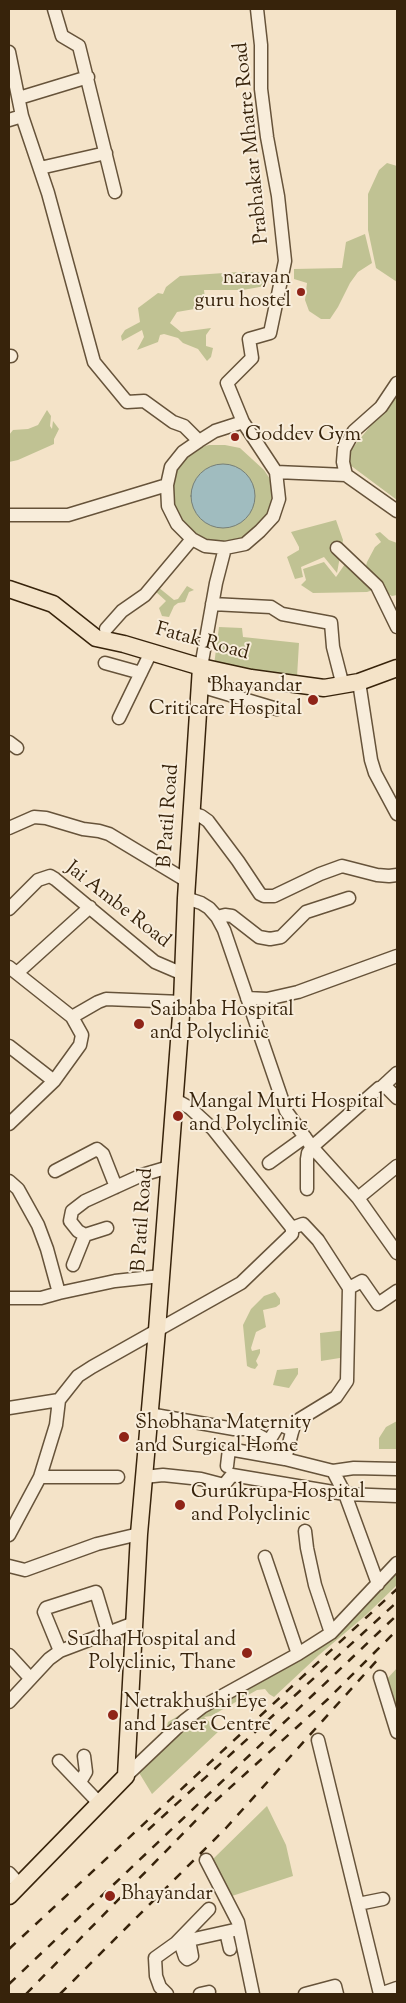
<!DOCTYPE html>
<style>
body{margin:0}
#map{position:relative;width:406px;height:2003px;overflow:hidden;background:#f4e3c8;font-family:"Sorts Mill Goudy",serif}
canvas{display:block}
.frame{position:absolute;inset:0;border:10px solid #37230b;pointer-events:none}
</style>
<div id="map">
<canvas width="406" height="2003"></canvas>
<div class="frame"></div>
</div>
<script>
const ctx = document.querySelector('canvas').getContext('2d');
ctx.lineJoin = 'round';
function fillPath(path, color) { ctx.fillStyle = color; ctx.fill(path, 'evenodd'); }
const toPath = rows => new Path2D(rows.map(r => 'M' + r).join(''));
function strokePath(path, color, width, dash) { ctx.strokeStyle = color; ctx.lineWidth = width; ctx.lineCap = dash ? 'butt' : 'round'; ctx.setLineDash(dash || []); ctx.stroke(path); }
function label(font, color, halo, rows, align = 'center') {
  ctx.font = font + ' "Sorts Mill Goudy",serif'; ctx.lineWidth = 4; ctx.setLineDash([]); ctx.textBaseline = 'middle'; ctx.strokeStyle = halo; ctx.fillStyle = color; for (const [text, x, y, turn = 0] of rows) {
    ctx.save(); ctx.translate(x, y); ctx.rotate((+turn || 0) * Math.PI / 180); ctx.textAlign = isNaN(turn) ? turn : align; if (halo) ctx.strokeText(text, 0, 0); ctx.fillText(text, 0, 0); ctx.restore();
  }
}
const green = toPath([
 [387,163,397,166,397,282,376,268,368,230,368,194,379,170],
 [365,234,372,263,358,272,350,283,338,307,330,319,321,319,309,311,305,300,307,283,294,279,294,269,342,268,346,242],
 [239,272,265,272,265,286,243,290,204,290,206,307,177,312,170,323,181,332,211,328,206,335,206,346,213,348,211,357,207,361,198,349,183,343,178,338,164,334,160,335,158,342,137,350,144,337,142,330,122,341,121,336,125,330,140,322,138,308,158,293,163,294,166,287,180,276],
 [397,393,397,500,350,465,350,452,355,445],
 [47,410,51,416,50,426,52,429,53,421,59,429,54,439,54,444,18,460,9,462,9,435,13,430,28,429,38,425],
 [209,445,225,445,240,448,264,470,274,485,274,503,268,519,256,533,224,545,193,536,172,510,172,477,179,462,191,450],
 [336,520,343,540,337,573,324,557,301,567,303,577,295,579,287,557,299,550,299,547,291,532],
 [380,532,389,540,397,543,397,595,392,596,386,593,365,570,367,562,375,547,381,542,375,534],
 [324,562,336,577,345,564,376,589,367,592,313,593,301,585,306,580,303,569],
 [187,586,194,590,189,592,185,602,178,603,174,606,169,617,162,616,159,608,166,601,155,591,158,587,174,600,178,599],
 [219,627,242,628,243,637,299,643,297,677,214,665],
 [275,1292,280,1299,280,1304,276,1307,263,1310,266,1327,256,1332,251,1348,252,1351,260,1349,260,1353,256,1361,258,1365,255,1369,251,1368,247,1366,243,1325,251,1309,264,1296],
 [346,1330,346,1357,321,1361,320,1333],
 [298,1368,298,1374,289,1388,273,1385,277,1370],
 [397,1421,397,1449,379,1449,379,1438,386,1427],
 [397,1563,397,1585,365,1616,319,1655,274,1697,269,1694,265,1689,257,1690,211,1716,204,1717,219,1731,152,1794,138,1771,186,1728,175,1734,167,1727,168,1722,198,1704,320,1639],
 [397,1668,397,1706,394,1707,386,1680],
 [267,1806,286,1845,293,1876,232,1896,213,1859]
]);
const water = toPath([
 '191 496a32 32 0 1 1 64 0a32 32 0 1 1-64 0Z'
]);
const minor = toPath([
 [54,9,62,36,79,46,115,192],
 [9,52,22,116,48,193,94,362,127,402,144,401,173,422,184,426,199,441],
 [19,98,88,77],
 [9,120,22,116],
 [40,168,106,153],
 [9,356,11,356],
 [243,422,227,383,252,358,249,339,270,333,285,261,278,196,267,137,261,89,261,45,257,9],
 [243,422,276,472,279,499,273,517,260,531,245,544,225,548,205,546,192,539,177,524,168,506,167,485,171,467,183,452,199,441,215,431,243,422],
 [276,472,346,475,397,511],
 [346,475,343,462,344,449,354,431,381,407,397,383],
 [9,515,68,515,167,485],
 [337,548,377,586,397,627],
 [212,604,271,607,282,614,331,623,333,647,343,686],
 [106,629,122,611,145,595,192,539],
 [105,663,141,673],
 [201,667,216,583,225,548],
 [359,682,371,760,375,773,397,814],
 [200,686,277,709],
 [119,718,151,652],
 [9,742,17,748],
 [192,813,201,816,208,821,238,861,260,894,264,896,274,896,320,874,342,866,377,875,389,876,397,875],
 [9,828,34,817,46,818,83,829,99,831,109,834,187,881],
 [186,898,201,903,209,908,217,917,224,930,286,1111,312,1147,358,1198,397,1253],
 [9,909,38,880,50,876,55,879,155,962,183,974],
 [217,917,225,915,232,916,259,937,270,939,281,937,306,912,349,898],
 [9,967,72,1017],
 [17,973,90,907],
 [247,998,267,999,298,992,397,956],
 [9,1046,54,1081],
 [383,1086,397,1073],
 [9,1124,54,1081,80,1045,82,1035,72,1017,98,1002,106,999,182,1002],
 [269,1163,305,1137],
 [55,1171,97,1149,103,1154,116,1187],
 [9,1181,18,1189,38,1225,47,1249,59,1293],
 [307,1189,307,1159,308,1153,312,1147,379,1088,386,1087,397,1098],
 [358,1198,397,1166],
 [107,1228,85,1235,78,1231,70,1221,72,1211,85,1201,142,1175,169,1167],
 [292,1228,303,1224,318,1240,349,1288,362,1281,378,1304,397,1291],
 [73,1265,85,1235],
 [9,1298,41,1298,59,1293,115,1281,161,1276],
 [9,1408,59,1400,78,1376,92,1367,241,1283,292,1234,292,1228,213,1129,190,1108,174,1099],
 [149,1414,234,1429,247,1429,269,1441,278,1426,281,1425,292,1430],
 [285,1459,292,1432,295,1423,300,1419,336,1397,347,1381,349,1288],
 [227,1466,229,1449,285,1459,333,1471,354,1468,397,1469],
 [333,1471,345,1494,378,1584],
 [40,1477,118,1477],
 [144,1477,163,1475,201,1479,224,1485,232,1475,345,1494,397,1496],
 [305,1531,307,1548,315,1585,331,1633],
 [9,1535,40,1477,56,1425,59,1400],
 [265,1557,298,1654],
 [9,1566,25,1570,97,1544,139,1534],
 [60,1651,44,1612,46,1608,96,1592,108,1632],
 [9,1655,30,1678],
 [380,1677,397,1732],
 [9,1702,49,1659,60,1651,134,1623],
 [318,1740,380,1994],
 [59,1761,99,1803],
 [126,1776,184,1721,202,1707,298,1654,331,1633,397,1563],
 [80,1782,86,1772,84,1756],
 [206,1860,238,1922,253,1994],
 [9,1873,20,1885],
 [358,1904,383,1899],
 [226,1932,230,1949],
 [180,1942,185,1957,187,1959,192,1956,189,1940],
 [176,1943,239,1929],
 [167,1994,160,1987,156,1976,155,1958,176,1943,209,1909],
 [200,1994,209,1992],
 [305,1994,335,1986,337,1994],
 [380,1994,397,1988]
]);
const major = toPath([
 [9,589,53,604,96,638,124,644,201,667,251,678,324,688,359,682,397,668],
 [9,1896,126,1776,139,1534,157,1330,182,1002,186,898,201,667]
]);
const rail = toPath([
 [148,1830,397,1602],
 [9,1949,397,1589],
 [9,1984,397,1615],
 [26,1994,212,1804,328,1699,397,1630],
 [60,1994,226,1828,380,1657]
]);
const markers = [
 [301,292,5,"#8f2418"],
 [235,437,5,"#8f2418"],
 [313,700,6,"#8f2418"],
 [139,1024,6,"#8f2418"],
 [178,1116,6,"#8f2418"],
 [124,1437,6,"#8f2418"],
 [180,1505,6,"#8f2418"],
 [247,1653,6,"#8f2418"],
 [113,1715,6,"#8f2418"],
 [110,1896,6,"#8f2418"]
];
const streetNames = [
 ["Prabhakar Mhatre Road",253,143,-96],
 ["Fatak Road",202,643,15],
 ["B Patil Road",170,816,-86],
 ["Jai Ambe Road",117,906,38],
 ["B Patil Road",144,1220,-86]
];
const poiNames = [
 ["narayan",291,280,"right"],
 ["guru hostel",291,303,"right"],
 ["Goddev Gym",245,437],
 ["Bhayandar",302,688,"right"],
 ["Criticare Hospital",302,711,"right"],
 ["Saibaba Hospital",150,1012],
 ["and Polyclinic",150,1035],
 ["Mangal Murti Hospital",189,1104],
 ["and Polyclinic",189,1127],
 ["Shobhana Maternity",135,1425],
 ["and Surgical Home",135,1448],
 ["Gurukrupa Hospital",191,1494],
 ["and Polyclinic",191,1517],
 ["Sudha Hospital and",236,1642,"right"],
 ["Polyclinic, Thane",236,1665,"right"],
 ["Netrakhushi Eye",124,1704],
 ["and Laser Centre",124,1727],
 ["Bhayandar",121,1896]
];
fillPath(green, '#c0c293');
fillPath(water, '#a0bcbf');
strokePath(water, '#767f77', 1);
strokePath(minor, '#66533a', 15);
strokePath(major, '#37230b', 19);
strokePath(minor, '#f8eddb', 12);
strokePath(major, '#f4e3c8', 16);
strokePath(rail, '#37230b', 2.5, [9, 9]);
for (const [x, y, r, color] of markers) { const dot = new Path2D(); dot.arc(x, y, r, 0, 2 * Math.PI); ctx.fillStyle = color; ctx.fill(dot); strokePath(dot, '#f8eddb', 2); }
label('20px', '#37230b', '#f8eddb', streetNames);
label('20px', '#37230b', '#f8eddb', poiNames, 'left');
</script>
